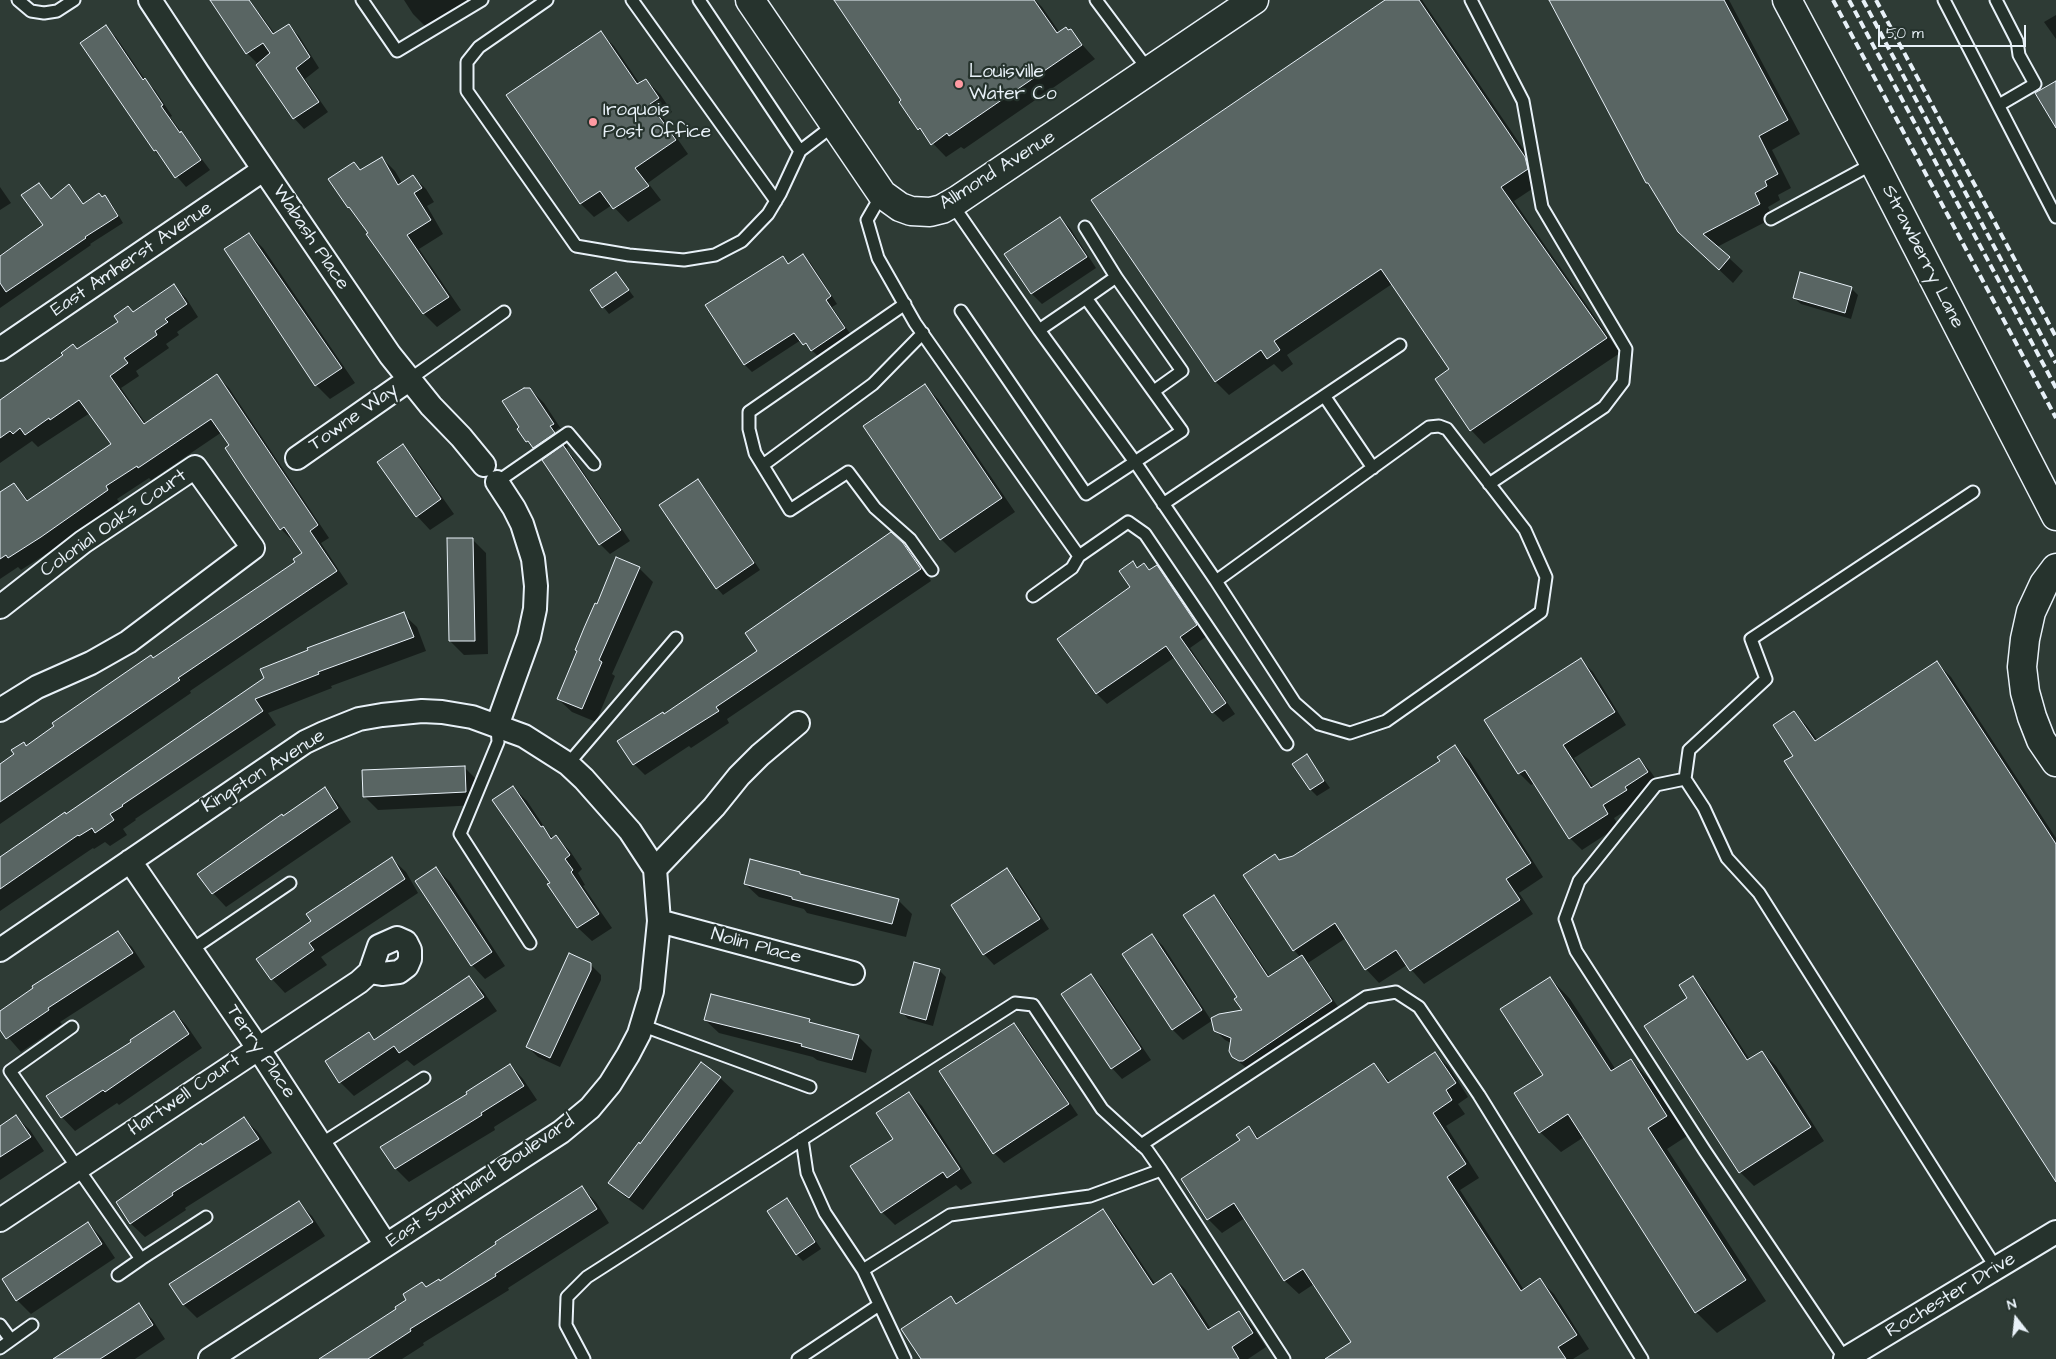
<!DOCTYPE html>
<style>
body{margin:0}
#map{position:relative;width:2056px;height:1359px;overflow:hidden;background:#2e3b35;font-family:"Architects Daughter",sans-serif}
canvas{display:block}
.north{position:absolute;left:1991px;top:1294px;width:50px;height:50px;-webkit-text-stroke:4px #26332d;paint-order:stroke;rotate:344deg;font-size:14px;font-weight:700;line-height:20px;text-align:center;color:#e8f1f8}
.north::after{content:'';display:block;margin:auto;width:18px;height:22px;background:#e8f1f8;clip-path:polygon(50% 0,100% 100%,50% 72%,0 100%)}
.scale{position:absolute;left:1878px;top:25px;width:148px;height:22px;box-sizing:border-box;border:2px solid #e8f1f8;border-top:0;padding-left:6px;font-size:15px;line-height:18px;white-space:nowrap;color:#e8f1f8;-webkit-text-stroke:4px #26332d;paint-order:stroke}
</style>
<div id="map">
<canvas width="2056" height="1359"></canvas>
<div class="north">N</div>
<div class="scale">50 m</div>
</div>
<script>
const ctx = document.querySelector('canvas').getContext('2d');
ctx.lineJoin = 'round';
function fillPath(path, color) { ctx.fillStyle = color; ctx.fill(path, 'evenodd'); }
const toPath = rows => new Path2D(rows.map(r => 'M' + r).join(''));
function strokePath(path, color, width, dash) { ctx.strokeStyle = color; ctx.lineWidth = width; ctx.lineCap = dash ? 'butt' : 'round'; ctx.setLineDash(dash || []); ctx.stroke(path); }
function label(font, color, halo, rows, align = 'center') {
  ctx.font = font + ' "Architects Daughter",sans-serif'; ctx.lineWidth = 4.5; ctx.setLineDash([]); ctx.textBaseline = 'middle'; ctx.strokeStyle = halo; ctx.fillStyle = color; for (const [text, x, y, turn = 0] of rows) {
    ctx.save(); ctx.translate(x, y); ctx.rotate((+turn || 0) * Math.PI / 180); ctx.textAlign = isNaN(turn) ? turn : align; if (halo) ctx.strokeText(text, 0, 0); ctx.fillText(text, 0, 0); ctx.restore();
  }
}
const shadow = toPath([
 [404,0,468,0,427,28,413,14],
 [835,0,1035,0,1042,7,1060,33,1070,31,1095,59,964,149,961,147,946,157,919,129,903,100],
 [1387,0,1422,0,1539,172,1541,183,1514,201,1620,353,1484,444,1471,430,1451,370,1392,284,1287,355,1293,364,1282,372,1274,364,1229,395,1215,381],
 [1551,0,1729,0,1800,134,1772,150,1791,188,1778,195,1780,200,1768,207,1773,218,1717,247,1743,271,1733,283,1694,246,1647,183],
 [251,5,261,15,275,34,289,26,299,36,319,68,305,79,328,112,304,129,294,118,258,65,263,61,257,63,247,53],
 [2056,15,2056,39,2044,22],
 [105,27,116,37,146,81,155,90,172,116,170,117,210,170,186,187,155,151],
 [601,33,614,46,640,84,646,80,660,94,672,112,663,118,688,154,648,183,661,200,628,222,612,205,594,217,581,204,507,96],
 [382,158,395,171,402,183,413,176,426,189,434,202,427,206,443,234,419,249,461,310,437,327,424,314,367,235,369,233,357,215,349,207,354,163,361,171],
 [39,184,52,200,69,186,84,204,104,197,111,203,123,223,90,244,91,245,0,308,0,255,45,225],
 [0,187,11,203,0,210],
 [1060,218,1070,228,1096,268,1042,304,1032,294],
 [249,234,263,248,355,383,330,399,316,385],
 [803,255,810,262,837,304,832,307,851,335,819,357,801,340,752,372,745,365,782,257,789,264],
 [616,273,634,297,609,314,591,291],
 [173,286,186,298,198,317,177,332,179,335,166,344,169,348,136,371,139,376,121,388,146,424,217,376,229,388,329,538,321,543,348,584,190,691,191,693,0,824,0,765,297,562,303,553,295,540,293,541,281,529,222,432,151,480,149,478,117,499,120,503,54,549,21,570,18,567,0,579,0,494,14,484,29,501,113,444,90,413,38,447,32,441,0,463,0,409,78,350],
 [1851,288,1858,295,1851,319,1801,304,1794,298],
 [925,386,938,399,1015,512,955,553,941,539],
 [530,389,544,403,567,438,563,441,568,447,565,449,573,457,630,541,610,554,600,544,546,459,535,448,561,431,559,428,533,447,527,441],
 [403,446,416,460,454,514,430,530,417,516],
 [697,481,704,487,760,570,723,595,717,588],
 [472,539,486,553,488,654,464,655,450,641],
 [902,544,915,556,931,581,727,719,729,723,691,748,689,746,645,775,634,764,664,715,759,651],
 [1132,562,1138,568,1144,564,1151,571,1157,567,1167,577,1207,636,1190,648,1235,714,1223,722,1213,712,1175,657,1107,704,1097,694,1059,639,1132,588],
 [639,568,653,582,612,674,615,676,596,722,572,712,558,699,597,605],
 [403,614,417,627,426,651,331,686,332,688,268,713,276,725,135,819,136,820,123,829,127,835,110,846,105,842,94,849,93,848,0,911,0,859,266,679],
 [1581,660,1593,672,1626,725,1574,758,1594,788,1639,759,1651,772,1659,784,1636,800,1638,803,1614,818,1619,826,1582,850,1570,838,1535,783,1531,785,1519,773],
 [1937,663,1951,677,2056,838,2056,1176,1795,756,1794,713,1807,726,1818,741],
 [1455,747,1469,760,1543,877,1519,893,1533,914,1424,984,1407,965,1379,983,1366,969,1346,938,1308,963,1341,1011,1249,1070,1233,1057,1231,1043,1225,1040,1215,1030,1213,1020,1183,1040,1173,1030,1124,954,1152,935,1163,946,1211,1020,1219,1015,1244,1011,1213,896,1223,906,1270,977,1300,957,1294,950,1275,855,1281,861,1293,858,1442,762],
 [1307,756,1330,788,1317,796,1311,790],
 [464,767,478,781,479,805,378,810,364,796],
 [513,787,527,801,549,834,554,839,556,837,570,851,582,869,578,873,585,885,583,886,612,928,592,941,578,928,549,885,551,883],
 [325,789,338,803,351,822,226,907,213,893,283,817],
 [392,859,406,872,418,893,321,957,327,965,285,993,272,979,312,921],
 [436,868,450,882,505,966,485,979,472,965],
 [1007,870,1017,880,1049,929,994,965,984,954,952,905],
 [800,873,804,877,898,900,912,914,906,937,807,913,804,909,759,897,745,884],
 [118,933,132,947,145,967,60,1022,62,1024,21,1052,0,1028,0,1012],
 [590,964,601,975,601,980,560,1067,538,1057,527,1046],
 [939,970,946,977,933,1026,908,1019,902,1012],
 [1091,975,1101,986,1151,1060,1122,1079,1112,1068,1063,994],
 [469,977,483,991,497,1011,414,1066,407,1060,354,1096,340,1082,368,1034,375,1040],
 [1550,978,1570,999,1616,1070,1631,1060,1651,1081,1687,1136,1667,1149,1766,1301,1717,1333,1696,1312,1584,1137,1561,1152,1540,1132],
 [1693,978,1706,992,1750,1060,1762,1052,1776,1066,1824,1141,1754,1186,1740,1172,1646,1026,1689,998],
 [174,1012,187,1026,202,1048,119,1105,117,1103,75,1131,62,1117,133,1042],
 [705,1020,809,1020,814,1024,858,1036,872,1050,866,1073,817,1060,813,1057,719,1033],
 [1014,1024,1024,1035,1078,1115,1004,1163,994,1153],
 [1435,1054,1449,1067,1468,1097,1458,1104,1465,1114,1446,1126,1479,1178,1460,1190,1524,1290,1540,1280,1554,1294,1589,1349,1573,1359,1328,1359,1352,1343,1314,1284,1299,1294,1285,1281,1245,1218,1222,1233,1208,1219,1183,1179,1242,1141,1249,1128,1260,1139,1374,1065,1391,1083],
 [510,1065,523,1079,537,1100,494,1127,495,1130,409,1182,395,1168,469,1095],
 [720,1078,734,1091,643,1210,624,1196,610,1183,641,1145],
 [909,1093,922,1106,972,1183,961,1190,956,1185,895,1225,882,1212,895,1139],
 [16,1117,30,1130,44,1151,0,1180,0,1127],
 [244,1119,258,1132,272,1153,185,1208,186,1210,145,1237,131,1224,118,1203],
 [582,1188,596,1202,609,1223,508,1288,509,1290,423,1343,424,1345,402,1359,320,1359,398,1309,422,1283,427,1288,440,1282],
 [787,1200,793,1206,821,1249,803,1261,796,1254],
 [299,1203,312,1216,325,1236,197,1318,184,1305,171,1284],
 [1103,1211,1116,1225,1156,1285,1171,1275,1185,1289,1211,1329,1239,1312,1252,1326,1266,1347,1248,1359,922,1359,951,1298,957,1305],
 [88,1223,101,1237,115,1258,31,1314,17,1300],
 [138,1305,152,1319,165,1339,135,1359,55,1359]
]);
const building = toPath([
 [210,0,249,0,273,34,289,24,310,57,296,68,319,102,293,119,256,65,270,53,263,43,246,54,210,0],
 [834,0,1034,0,1057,33,1066,27,1068,30,1071,29,1082,45,949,136,947,133,931,145,920,128,918,130,899,102,901,100,834,0],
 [1385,0,1419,0,1525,157,1528,169,1501,187,1607,338,1470,431,1435,379,1449,369,1381,269,1274,341,1280,350,1267,359,1261,350,1215,382,1091,200,1385,0],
 [1549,0,1724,0,1788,120,1759,136,1778,174,1765,181,1767,186,1755,193,1760,204,1703,234,1730,257,1719,270,1678,232,1648,183,1646,183,1549,0],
 [106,25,143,80,145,78,163,105,161,106,180,133,181,131,201,160,175,178,156,150,154,151,80,43,106,25],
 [601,31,637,84,646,79,659,98,650,104,676,140,635,168,649,186,613,209,600,191,580,204,506,95,601,31],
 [2056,81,2056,128,2035,93,2056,81],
 [382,157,398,185,413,175,422,188,414,193,431,220,407,235,449,297,423,314,366,234,368,233,349,207,348,208,328,179,354,162,360,170,382,157],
 [39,183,51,199,69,184,83,204,99,193,102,197,105,195,118,216,85,237,86,238,6,292,0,283,0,256,43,225,21,195,39,183],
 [1060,217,1087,257,1031,294,1004,254,1060,217],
 [249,233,342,368,315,386,224,249,249,233],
 [803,254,831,296,826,300,845,328,811,351,806,343,803,345,794,333,744,365,705,305,783,256,788,264,803,254],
 [616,272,629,290,602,308,590,290,616,272],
 [1800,272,1852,287,1845,313,1793,298,1800,272],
 [174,284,187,304,165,319,168,322,155,331,157,335,124,358,128,363,110,376,144,424,217,374,318,525,310,531,337,571,178,678,180,680,0,802,0,764,14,754,11,750,24,742,26,746,54,726,52,723,151,655,153,658,270,579,295,562,293,559,302,553,284,527,280,530,244,477,225,448,229,445,211,419,138,468,137,466,106,486,108,490,41,537,8,558,6,555,0,559,0,492,14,483,27,501,111,444,79,400,50,420,49,418,25,435,20,428,13,434,10,431,0,438,0,400,63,355,61,353,73,344,77,349,118,322,114,316,128,306,133,312,174,284],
 [925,384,1002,498,940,540,863,426,925,384],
 [524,388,530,388,554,424,550,426,555,433,533,448,528,441,526,442,517,429,519,427,502,401,524,388],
 [403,444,441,499,416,517,377,462,403,444],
 [563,445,621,530,599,545,542,460,563,445],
 [698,479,754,563,716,589,659,505,698,479],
 [891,532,903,543,921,569,716,707,719,711,633,765,617,741,663,712,664,714,757,651,745,633,891,532],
 [447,538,473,538,475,641,449,641,447,538],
 [616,557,640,567,599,660,602,662,582,709,557,699,577,651,575,650,584,628,595,603,597,604,616,557],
 [1133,561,1137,568,1144,563,1149,570,1157,565,1197,625,1180,637,1226,703,1212,713,1166,646,1096,694,1057,639,1130,587,1119,571,1133,561],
 [404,612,414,637,318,672,319,674,255,699,263,711,122,805,123,806,110,814,114,820,95,833,92,828,79,836,78,835,0,889,0,857,65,812,66,814,264,678,260,669,308,650,307,648,404,612],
 [1581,658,1615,712,1563,745,1591,788,1639,758,1648,772,1625,787,1627,790,1603,805,1608,814,1569,839,1525,770,1518,774,1484,720,1581,658],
 [1937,661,2056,844,2056,1182,1784,761,1793,756,1773,725,1794,711,1815,741,1937,661],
 [1455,745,1531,863,1506,879,1520,900,1410,971,1396,950,1365,970,1335,923,1293,951,1243,875,1275,854,1279,860,1293,856,1440,761,1437,757,1455,745],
 [1307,754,1324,781,1310,790,1292,764,1307,754],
 [465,766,466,792,363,797,362,770,465,766],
 [513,786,541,827,543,826,551,839,556,835,570,855,565,859,573,870,571,872,599,914,577,928,547,884,550,883,492,800,513,786],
 [325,787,338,808,212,894,197,874,282,814,283,816,325,787],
 [392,857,405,879,309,943,314,950,271,980,256,959,311,921,306,914,392,857],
 [750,859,800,872,800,874,899,899,892,924,792,899,792,897,744,884,750,859],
 [436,867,492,952,471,966,415,881,436,867],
 [1007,868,1040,919,983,955,951,905,1007,868],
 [1214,895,1268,977,1302,955,1332,1001,1243,1061,1239,1061,1232,1057,1229,1051,1231,1038,1214,1031,1211,1018,1219,1014,1242,1010,1234,999,1237,997,1183,915,1214,895],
 [118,931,133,953,48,1008,49,1010,6,1039,0,1030,0,1011,33,988,32,986,118,931],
 [1152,934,1202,1010,1172,1030,1122,954,1152,934],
 [569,953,591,963,591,970,550,1058,526,1047,569,953],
 [914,962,940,969,926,1020,900,1013,914,962],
 [1091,974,1141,1049,1111,1069,1061,994,1091,974],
 [469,976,484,997,399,1053,394,1046,339,1083,325,1061,369,1032,374,1040,469,976],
 [1693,976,1747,1060,1762,1051,1811,1127,1739,1173,1644,1026,1687,998,1679,985,1693,976],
 [1550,977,1611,1071,1631,1059,1667,1116,1648,1128,1746,1280,1695,1313,1568,1114,1539,1133,1514,1093,1543,1075,1500,1009,1550,977],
 [711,994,810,1019,809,1022,859,1035,852,1060,801,1046,802,1044,704,1020,711,994],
 [174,1011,189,1034,105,1092,103,1090,61,1118,46,1096,131,1042,130,1040,174,1011],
 [1014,1023,1069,1104,993,1154,939,1071,1014,1023],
 [1435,1052,1456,1083,1446,1090,1452,1100,1433,1113,1466,1164,1447,1177,1521,1291,1540,1278,1577,1335,1558,1347,1566,1359,1325,1359,1351,1342,1303,1269,1284,1281,1234,1203,1207,1220,1181,1179,1240,1140,1236,1135,1249,1126,1257,1139,1374,1063,1388,1083,1435,1052],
 [701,1062,721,1077,629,1198,608,1183,639,1142,640,1144,701,1062],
 [510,1064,524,1086,481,1113,482,1115,395,1169,380,1147,467,1094,466,1092,510,1064],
 [909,1092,960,1169,947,1178,943,1172,881,1213,850,1166,893,1139,876,1113,909,1092],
 [16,1115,31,1137,0,1157,0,1126,16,1115],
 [244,1117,259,1139,172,1193,173,1195,130,1224,116,1202,201,1143,202,1145,244,1117],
 [582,1186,597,1209,495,1274,496,1276,410,1329,411,1331,368,1359,319,1359,396,1309,395,1307,406,1300,403,1294,422,1282,426,1287,439,1279,440,1281,496,1244,495,1242,582,1186],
 [787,1198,815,1242,796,1255,767,1211,787,1198],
 [299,1201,313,1222,183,1305,169,1284,299,1201],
 [1103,1209,1153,1285,1171,1273,1208,1330,1239,1311,1253,1333,1232,1347,1239,1359,921,1359,901,1329,951,1296,956,1304,1103,1209],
 [88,1222,102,1244,16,1301,2,1279,88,1222],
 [139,1303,153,1325,100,1359,53,1359,139,1303]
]);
const service = toPath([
 [18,0,31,11,44,13,57,11,74,0],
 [362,0,397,51,482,0],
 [547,0,479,47,467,62,467,91,576,246,629,255,684,260,715,255,742,241,768,214,780,194,800,151,834,125],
 [632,0,776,201],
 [699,0,800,151],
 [1096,0,1149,71],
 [1471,0,1523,101,1542,207,1626,349,1623,382,1604,407,1489,484],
 [1944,0,2056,217],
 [1996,0,2017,41,2019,55,2035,84,1999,105],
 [882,194,867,220,878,258,915,323,1052,518,1079,556,1128,522,1145,534,1287,744],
 [952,204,1039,330,1135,462,1216,581,1295,703,1319,724,1350,733,1386,721,1541,612,1546,577,1525,530,1447,429,1439,426,1429,427,1216,581],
 [1771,219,1874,163],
 [1085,227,1116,277,1086,298],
 [1116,277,1182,371,1154,391],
 [905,304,749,412,749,429,755,453,790,510,848,472,875,508,910,539,932,570],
 [961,311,1086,494,1182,431,1086,298,1039,330],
 [410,379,504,312],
 [1325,397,1373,468],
 [763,465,873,384,923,333],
 [497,482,568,433,594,464],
 [1163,504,1400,345],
 [1033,596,1072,568,1079,556],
 [497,726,498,742,460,834,530,943],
 [568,764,676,638],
 [1685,779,1689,750,1766,679,1751,639,1973,492],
 [191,950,290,883],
 [641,1025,810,1087],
 [72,1027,10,1071,141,1259,206,1217],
 [802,1139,807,1173,825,1213,863,1270],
 [321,1144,424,1078],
 [1141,1145,1366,997,1396,992,1419,1007,1479,1095,1642,1359],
 [118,1275,141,1259],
 [0,1325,11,1340],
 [0,1348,32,1325],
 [584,1359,566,1325,567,1297,587,1277,1015,1003,1033,1005,1102,1109,1147,1150,1161,1170],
 [798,1359,879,1305],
 [905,1359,863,1270,950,1215,1090,1196,1161,1170,1284,1359],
 [1845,1359,1705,1151,1576,951,1565,919,1579,881,1656,785,1685,779,1704,808,1727,858,1759,893,1996,1268]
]);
const minor = toPath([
 [150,0,198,73,390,355,431,406,461,437,484,465],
 [0,349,263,170],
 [297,458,410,379],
 [0,607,83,542,195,467,253,548,128,642,91,663,37,687,0,710],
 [497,726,529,637,535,609,536,586,533,559,522,524,514,508,497,482],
 [130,861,258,1048,386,1245],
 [659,921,853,973],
 [0,950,305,742,324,733,359,719,382,715,422,711,442,712,472,717,524,736,568,764,584,779,630,831,655,869],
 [0,1220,359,982,370,972,379,946,397,938,406,942,410,950,410,959,407,966,399,972,382,974,370,972],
 [210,1359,561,1132,590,1108,610,1084,628,1055,639,1034,652,991,659,921,655,869,714,807,739,776,760,755,798,723],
 [1845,1359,2056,1232]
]);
const tertiary = toPath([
 [750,0,882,194,900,207,911,211,930,212,942,209,956,201,1254,0],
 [1787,0,1874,163,2056,516],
 [2056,568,2044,584,2031,612,2025,639,2022,667,2025,692,2032,717,2041,740,2056,762]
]);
const rail = toPath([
 [1833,0,2056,418],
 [1849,0,2056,388],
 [1863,0,2056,363],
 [1876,0,2056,337]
]);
const markers = [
 [959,84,5,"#ff9aa2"],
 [593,122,5,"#ff9aa2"]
];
const poiNames = [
 ["Louisville",969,73],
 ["Water Co",969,95],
 ["Iroquois",603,111],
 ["Post Office",603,133]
];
const streetNames = [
 ["Allmond Avenue",998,171,-32],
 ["Wabash Place",310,238,56],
 ["Strawberry Lane",1922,257,63],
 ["East Amherst Avenue",132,260,-34],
 ["Towne Way",354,418,-35],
 ["Colonial Oaks Court",114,524,-35],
 ["Kingston Avenue",264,772,-32],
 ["Nolin Place",756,947,15],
 ["Terry Place",260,1052,56],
 ["Hartwell Court",185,1096,-34],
 ["East Southland Boulevard",481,1182,-34],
 ["Rochester Drive",1951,1296,-31]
];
fillPath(shadow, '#0007');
fillPath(building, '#596563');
strokePath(building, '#e8f1f8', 1);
strokePath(service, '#e8f1f8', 15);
strokePath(minor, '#e8f1f8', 26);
strokePath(tertiary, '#e8f1f8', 31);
strokePath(service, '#26332d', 11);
strokePath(minor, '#26332d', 22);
strokePath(tertiary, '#26332d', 28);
strokePath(rail, '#e8f1f8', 4, [8, 4]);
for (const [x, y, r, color] of markers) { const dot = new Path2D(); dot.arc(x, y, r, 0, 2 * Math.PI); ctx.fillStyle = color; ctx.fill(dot); strokePath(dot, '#26332d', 2); }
label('19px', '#e8f1f8', '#26332d', poiNames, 'left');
label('19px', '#e8f1f8', '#26332d', streetNames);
</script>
